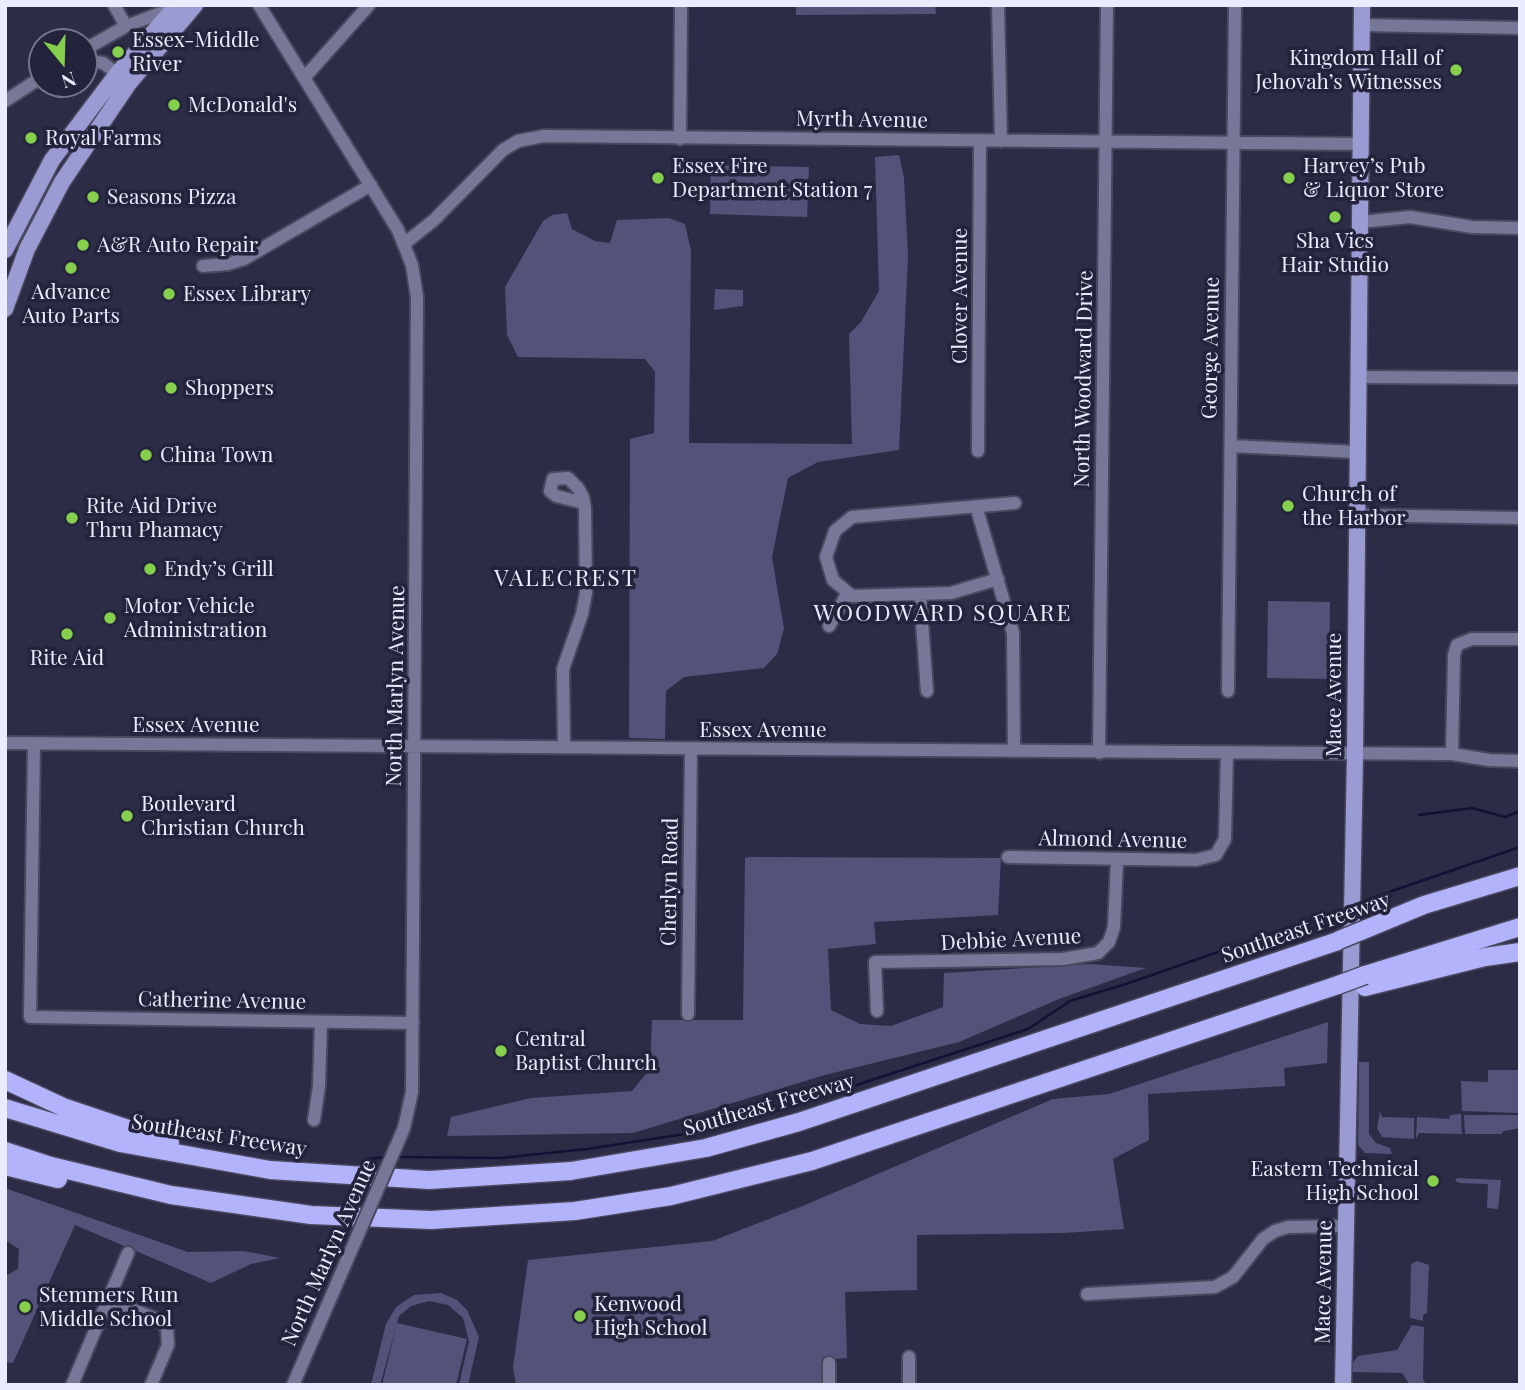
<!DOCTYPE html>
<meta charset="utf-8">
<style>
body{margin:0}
#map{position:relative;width:1525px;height:1390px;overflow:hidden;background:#2d2c47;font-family:"Playfair Display",serif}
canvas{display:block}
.frame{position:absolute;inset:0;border:7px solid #eaebfd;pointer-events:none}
.north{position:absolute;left:28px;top:28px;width:70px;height:70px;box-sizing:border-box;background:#23233c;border:2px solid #737389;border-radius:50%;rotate:161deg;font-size:19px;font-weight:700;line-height:28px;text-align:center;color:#eaebfd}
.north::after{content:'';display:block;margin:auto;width:24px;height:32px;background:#85cf4c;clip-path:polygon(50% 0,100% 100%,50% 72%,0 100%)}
</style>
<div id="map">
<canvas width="1525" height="1390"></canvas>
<div class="frame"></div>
<div class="north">N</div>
</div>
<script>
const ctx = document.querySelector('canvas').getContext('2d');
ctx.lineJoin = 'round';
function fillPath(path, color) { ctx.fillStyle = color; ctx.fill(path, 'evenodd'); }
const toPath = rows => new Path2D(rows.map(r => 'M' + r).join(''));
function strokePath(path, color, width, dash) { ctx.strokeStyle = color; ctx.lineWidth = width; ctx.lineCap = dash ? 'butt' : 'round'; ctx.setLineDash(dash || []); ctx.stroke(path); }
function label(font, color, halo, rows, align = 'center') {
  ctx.font = font + ' "Playfair Display",serif'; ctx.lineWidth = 7; ctx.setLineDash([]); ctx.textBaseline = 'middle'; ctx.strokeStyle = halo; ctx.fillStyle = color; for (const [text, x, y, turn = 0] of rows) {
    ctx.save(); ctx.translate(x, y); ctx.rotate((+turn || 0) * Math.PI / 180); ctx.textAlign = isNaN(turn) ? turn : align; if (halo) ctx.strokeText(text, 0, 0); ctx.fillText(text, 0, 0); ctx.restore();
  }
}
const green = toPath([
 [796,5,935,5,936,14,796,15],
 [899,155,904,178,908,256,899,450,818,462,788,478,772,557,784,629,777,654,764,668,684,677,666,691,665,739,629,738,630,439,654,433,655,372,645,359,518,357,507,335,505,287,543,221,552,215,567,213,572,229,595,241,610,243,617,220,669,218,685,224,691,250,689,443,852,444,849,334,861,322,879,291,875,157],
 [711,165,809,167,807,217,710,214],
 [715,289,743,290,743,306,714,310],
 [1268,601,1330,602,1329,679,1267,678],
 [749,857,1001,858,998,915,874,922,876,944,828,949,831,1010,860,1024,891,1026,943,1007,944,973,1091,964,1146,968,1059,999,959,1042,825,1075,633,1133,447,1136,451,1117,531,1098,632,1091,650,1069,652,1020,743,1020,745,858],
 [1328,1022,1327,1063,1284,1068,1285,1086,1148,1094,1149,1140,1113,1159,1124,1229,1064,1233,917,1235,917,1290,845,1292,847,1358,823,1360,823,1385,516,1385,513,1367,528,1260,712,1241,805,1205,1053,1099,1109,1094],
 [1359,1062,1369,1062,1369,1134,1376,1143,1390,1148,1392,1154,1365,1153,1358,1145],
 [1488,1070,1520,1070,1520,1113,1462,1111,1461,1081,1488,1082],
 [1380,1111,1382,1117,1414,1118,1414,1139,1382,1137,1377,1128],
 [1461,1114,1462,1134,1419,1133,1416,1139,1417,1117,1449,1119,1450,1115],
 [1464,1115,1520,1115,1520,1128,1504,1131,1501,1134,1465,1134],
 [1457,1178,1501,1180,1498,1209,1487,1208,1488,1184,1460,1183,1455,1181],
 [5,1188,188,1252,244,1251,280,1258,251,1264,211,1283,75,1225,13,1363,5,1362,5,1276,18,1269,19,1249,5,1240],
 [1417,1261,1429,1265,1427,1313,1423,1315,1423,1321,1410,1318,1411,1264],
 [441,1293,457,1300,467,1310,479,1337,468,1385,459,1385,469,1341,463,1318,448,1305,429,1301,411,1306,399,1316,380,1385,371,1385,386,1324,396,1307,414,1295],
 [397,1323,467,1339,456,1385,382,1385],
 [1412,1325,1424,1327,1423,1380,1427,1385,1410,1385,1402,1373,1352,1372,1352,1364,1358,1356,1397,1350]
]);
const stream = toPath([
 [1419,815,1472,808,1505,817,1520,811],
 [1366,900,1520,847],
 [398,1157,501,1158,587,1149,698,1132,786,1108,1028,1029,1070,1001,1126,984,1336,911],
 [366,1159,388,1157]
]);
const minor = toPath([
 [114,5,126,26],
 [259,5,398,230,412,265,417,297,412,1092,404,1128],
 [998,5,1001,141],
 [1362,25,1520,28],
 [84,50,126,26,174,8],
 [84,60,103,63,123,78],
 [305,77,369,5],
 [5,101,42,77],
 [680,139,681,5],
 [1360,222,1410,217,1472,227,1520,228],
 [404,244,434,220,503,150,518,141,544,136,1361,144],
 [203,266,228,264,244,259,371,185],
 [1358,377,1520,378],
 [1231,446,1357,452],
 [978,451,980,141],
 [976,506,1013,633,1014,751],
 [1356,515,1520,518],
 [998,579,951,593,852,596,833,580,826,557,835,531,852,517,1015,503],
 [920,595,927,691],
 [829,626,847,594],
 [1228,691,1235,5],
 [5,743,1452,754,1489,760,1520,761],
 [34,744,30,1017,413,1023],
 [564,746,563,669,582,614,586,593,585,508,584,503,583,497,578,488,568,478,553,479,550,491,556,496,584,503],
 [1099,753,1107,5],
 [1452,754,1454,655,1457,645,1472,639,1520,639],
 [1008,857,1196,860,1216,855,1225,839,1227,754],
 [877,1011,875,962,1063,959,1098,953,1109,942,1114,927,1117,860],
 [688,1014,691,749],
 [314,1120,319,1086,321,1022],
 [1087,1294,1215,1287,1233,1277,1263,1239,1275,1231,1288,1227,1346,1226],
 [109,1300,159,1320,167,1328,168,1345,151,1385],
 [909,1357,909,1385],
 [829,1363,829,1385],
 [72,1385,128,1253],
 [293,1385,347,1260]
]);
const major = toPath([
 [5,250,52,160,117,74,177,5],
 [5,309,27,249,62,182,129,83,195,5],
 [1343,1385,1355,755,1362,5]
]);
const highway = toPath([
 [1366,929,1424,905,1520,876],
 [1365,975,1520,927],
 [1365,987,1485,957,1520,952],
 [5,1080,63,1107,170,1143],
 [5,1108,120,1143,270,1170,429,1180,571,1171,706,1148,799,1122,1338,941],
 [5,1151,51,1166,171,1195,311,1215,431,1220,575,1211,671,1196,812,1161,1338,985],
 [5,1166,58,1179]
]);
const minorBridge = toPath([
 [347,1260,404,1128]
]);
const highwayBridge = toPath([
 [1339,940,1366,929],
 [1338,985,1365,975]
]);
const markers = [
 [118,52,7,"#85cf4c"],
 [1456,70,7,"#85cf4c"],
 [174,105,7,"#85cf4c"],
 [31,138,7,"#85cf4c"],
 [658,178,7,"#85cf4c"],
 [1289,178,7,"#85cf4c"],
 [93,197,7,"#85cf4c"],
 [1335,217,7,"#85cf4c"],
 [83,245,7,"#85cf4c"],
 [71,268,7,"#85cf4c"],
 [169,294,7,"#85cf4c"],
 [171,388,7,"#85cf4c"],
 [146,455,7,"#85cf4c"],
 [1288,506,7,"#85cf4c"],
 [72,518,7,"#85cf4c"],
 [150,569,7,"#85cf4c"],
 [110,618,7,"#85cf4c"],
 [67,634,7,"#85cf4c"],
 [127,816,7,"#85cf4c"],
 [501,1051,7,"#85cf4c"],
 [1433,1181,7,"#85cf4c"],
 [25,1307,7,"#85cf4c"],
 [580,1316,7,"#85cf4c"]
];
const poiNames = [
 ["Essex-Middle",132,40],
 ["River",132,64],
 ["Kingdom Hall of",1442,58,"right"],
 ["Jehovah’s Witnesses",1442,82,"right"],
 ["McDonald's",188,105],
 ["Royal Farms",45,138],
 ["Essex Fire",672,166],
 ["Department Station 7",672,190],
 ["Harvey’s Pub",1303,166],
 ["& Liquor Store",1303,190],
 ["Seasons Pizza",107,197],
 ["Sha Vics",1335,241,"center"],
 ["Hair Studio",1335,265,"center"],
 ["A&R Auto Repair",97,245],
 ["Advance",71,292,"center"],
 ["Auto Parts",71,316,"center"],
 ["Essex Library",183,294],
 ["Shoppers",185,388],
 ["China Town",160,455],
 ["Church of",1302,494],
 ["the Harbor",1302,518],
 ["Rite Aid Drive",86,506],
 ["Thru Phamacy",86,530],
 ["Endy’s Grill",164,569],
 ["Motor Vehicle",124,606],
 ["Administration",124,630],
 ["Rite Aid",67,658,"center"],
 ["Boulevard",141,804],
 ["Christian Church",141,828],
 ["Central",515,1039],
 ["Baptist Church",515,1063],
 ["Eastern Technical",1419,1169,"right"],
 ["High School",1419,1193,"right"],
 ["Stemmers Run",39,1295],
 ["Middle School",39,1319],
 ["Kenwood",594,1304],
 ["High School",594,1328]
];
const streetNames = [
 ["Myrth Avenue",862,120,1],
 ["Clover Avenue",960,296,-90],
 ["George Avenue",1211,348,-89],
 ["North Woodward Drive",1084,379,-89],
 ["North Marlyn Avenue",396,686,-89],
 ["Mace Avenue",1334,695,-90],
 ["Essex Avenue",196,725],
 ["Essex Avenue",763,730],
 ["Almond Avenue",1113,840,1],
 ["Cherlyn Road",670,882,-89],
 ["Southeast Freeway",1306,928,-19],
 ["Debbie Avenue",1011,940,-3],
 ["Catherine Avenue",222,1001,1],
 ["Southeast Freeway",769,1105,-16],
 ["Southeast Freeway",219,1136,9],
 ["North Marlyn Avenue",329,1253,-66],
 ["Mace Avenue",1324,1282,-89]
];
const neighbourhoodNames = [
 ["VALECREST",566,579],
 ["WOODWARD SQUARE",943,614]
];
fillPath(green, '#535279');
strokePath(stream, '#151134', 2.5);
strokePath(minor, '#49485f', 16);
strokePath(major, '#49485f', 19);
strokePath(highway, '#49485f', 21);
strokePath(minor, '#777897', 12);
strokePath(major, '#9b9bd3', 16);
strokePath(highway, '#b3b3fb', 18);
strokePath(minorBridge, '#49485f', 16, []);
strokePath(highwayBridge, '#49485f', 21, []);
strokePath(minorBridge, '#777897', 12);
strokePath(highwayBridge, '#b3b3fb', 18);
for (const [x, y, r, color] of markers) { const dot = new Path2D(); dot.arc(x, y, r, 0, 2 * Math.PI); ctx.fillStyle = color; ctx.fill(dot); strokePath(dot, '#23233c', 2.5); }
label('21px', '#eaebfd', '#23233c', poiNames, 'left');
label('21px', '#eaebfd', '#23233c', streetNames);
ctx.letterSpacing = '2px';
label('23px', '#eaebfd', '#23233c', neighbourhoodNames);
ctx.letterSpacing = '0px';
</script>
